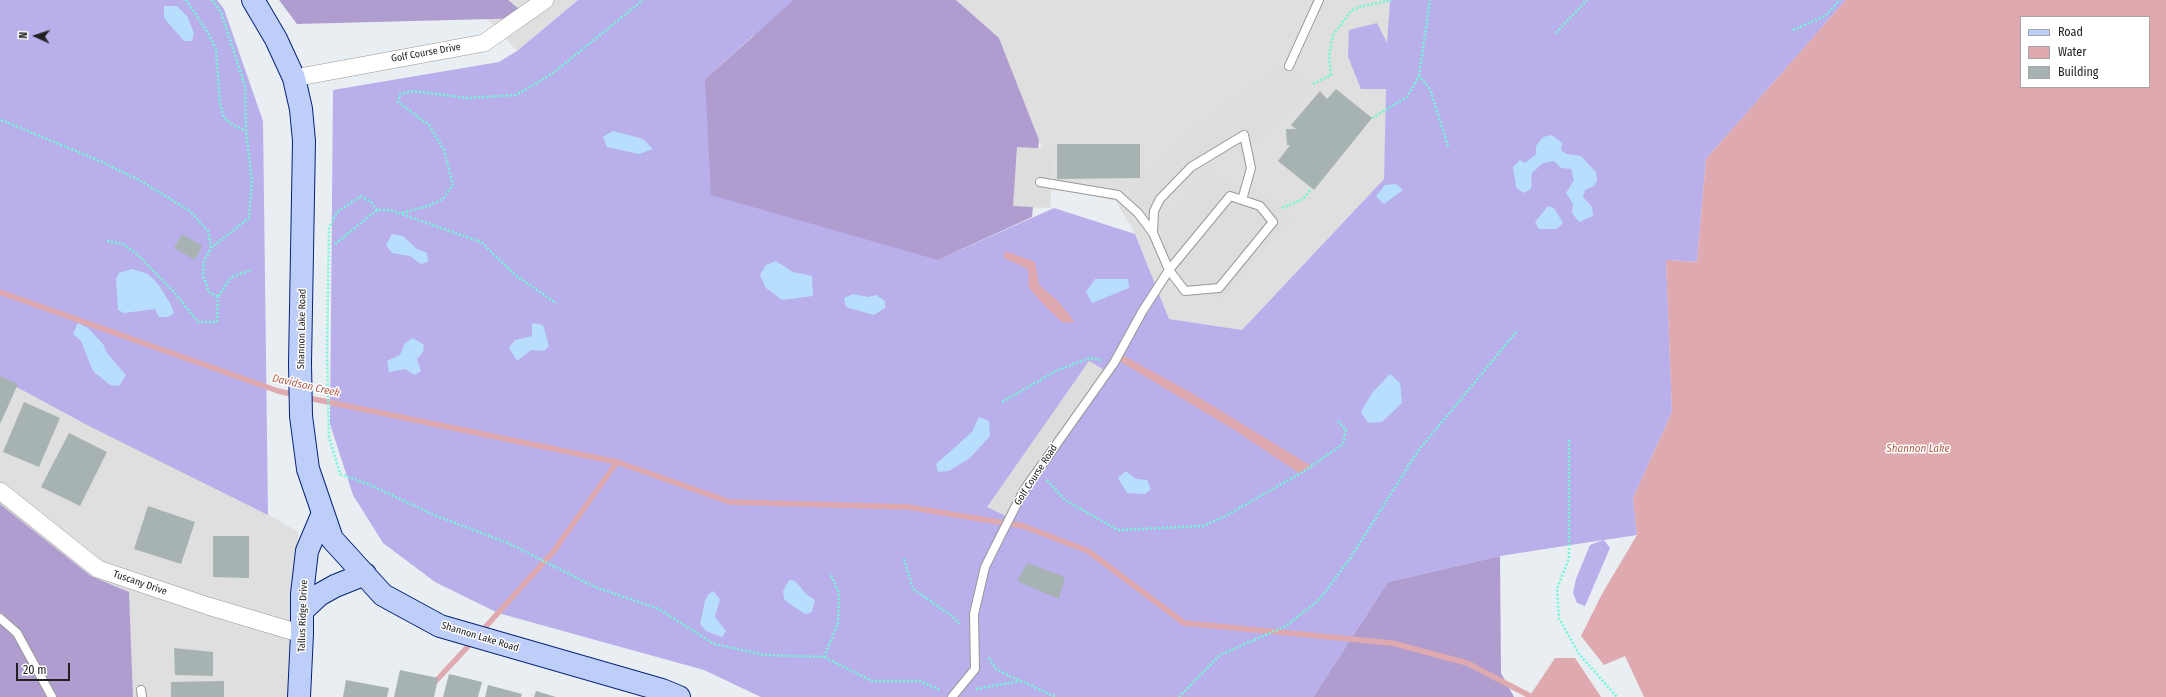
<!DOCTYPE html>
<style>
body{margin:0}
#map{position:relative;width:2166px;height:697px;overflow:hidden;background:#e8eef1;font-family:"Fira Sans Condensed",sans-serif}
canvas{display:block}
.legend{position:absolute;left:2020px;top:16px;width:130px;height:72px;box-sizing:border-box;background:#fff;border:1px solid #a6a6a6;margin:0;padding:5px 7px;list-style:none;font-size:12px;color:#212121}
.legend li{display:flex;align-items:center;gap:8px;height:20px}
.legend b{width:20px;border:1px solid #a6a6a6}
.north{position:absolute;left:16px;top:16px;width:40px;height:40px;-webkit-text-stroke:3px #fff;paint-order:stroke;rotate:273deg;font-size:11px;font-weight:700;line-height:16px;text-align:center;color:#212121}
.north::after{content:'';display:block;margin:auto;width:14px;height:18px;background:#212121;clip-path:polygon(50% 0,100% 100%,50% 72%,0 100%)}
.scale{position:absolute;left:16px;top:663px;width:54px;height:18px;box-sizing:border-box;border:2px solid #212121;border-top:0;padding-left:5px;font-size:12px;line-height:14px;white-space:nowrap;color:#212121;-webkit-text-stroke:3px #fff;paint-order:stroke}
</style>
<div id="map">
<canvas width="2166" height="697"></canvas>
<ul class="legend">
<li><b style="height:5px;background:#bdcff9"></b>Road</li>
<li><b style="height:11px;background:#dea9af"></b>Water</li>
<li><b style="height:11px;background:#a7b2b3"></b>Building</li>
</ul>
<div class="north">N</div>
<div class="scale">20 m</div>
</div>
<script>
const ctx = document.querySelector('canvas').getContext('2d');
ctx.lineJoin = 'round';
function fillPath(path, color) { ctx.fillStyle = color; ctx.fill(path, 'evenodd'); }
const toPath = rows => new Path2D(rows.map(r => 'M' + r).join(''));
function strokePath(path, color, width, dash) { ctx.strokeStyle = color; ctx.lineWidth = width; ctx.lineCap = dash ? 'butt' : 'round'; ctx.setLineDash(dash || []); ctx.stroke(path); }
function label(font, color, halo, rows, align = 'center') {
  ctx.font = font + ' "Fira Sans Condensed",sans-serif'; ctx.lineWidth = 3; ctx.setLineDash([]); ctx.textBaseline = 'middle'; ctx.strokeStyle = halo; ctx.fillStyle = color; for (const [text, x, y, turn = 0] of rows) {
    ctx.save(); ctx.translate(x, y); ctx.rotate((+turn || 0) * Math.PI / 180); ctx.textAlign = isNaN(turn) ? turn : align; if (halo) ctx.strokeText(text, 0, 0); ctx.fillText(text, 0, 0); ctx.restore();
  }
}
const residential = toPath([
 [470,0,578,0,517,51],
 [956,0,1390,0,1389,4,1384,179,1242,330,1169,319,1135,234,1116,201,1057,187,999,38],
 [0,368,93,411,298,532,297,697,133,697,129,592,91,576,0,504]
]);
const grass = toPath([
 [0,0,217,0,224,9,263,121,268,515,89,426,0,378],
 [578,0,818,0,781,25,754,35,705,79,938,260,1054,208,1135,234,1169,319,1242,330,1384,179,1386,89,1361,89,1348,57,1349,30,1377,23,1387,43,1390,0,1846,0,1706,159,1697,262,1666,260,1672,412,1633,498,1637,535,1604,540,1610,548,1585,606,1577,603,1573,593,1576,579,1590,545,1603,540,1500,556,1388,582,1313,697,761,697,704,670,498,613,435,582,383,543,353,495,330,424,333,90,499,62,517,51]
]);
const forest = toPath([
 [279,0,508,0,530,18,297,24],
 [794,0,956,0,999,38,1039,140,1032,217,938,260,711,195,705,79],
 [0,504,91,576,129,592,133,697,0,697],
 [1500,556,1501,673,1514,697,1313,697,1388,582]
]);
const sand = toPath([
 [164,6,177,6,187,16,194,33,192,41,184,41,164,18],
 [613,131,643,139,653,149,639,154,607,147,603,137],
 [1552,135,1562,143,1561,150,1566,154,1581,156,1596,172,1597,181,1594,186,1585,190,1583,197,1592,207,1593,216,1579,222,1572,213,1573,204,1566,193,1574,180,1571,169,1561,168,1554,161,1543,163,1532,173,1531,189,1523,193,1516,187,1513,167,1520,160,1525,163,1536,154,1536,146,1543,137],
 [1396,184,1403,190,1384,204,1376,196,1385,185],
 [1548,206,1554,208,1563,223,1557,229,1539,229,1535,222],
 [392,234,403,236,417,249,427,253,428,262,421,264,410,256,392,253,386,245],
 [776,261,793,272,812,276,813,296,782,300,766,288,760,275,766,265],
 [132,269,148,274,158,284,170,303,174,313,168,317,159,317,155,309,124,313,118,310,116,279,119,273],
 [1095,279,1128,279,1129,288,1092,303,1086,292],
 [853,294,868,297,876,295,885,301,885,308,874,315,846,307,844,298],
 [78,323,88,328,103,344,107,353,126,375,119,386,110,385,93,371,81,341,73,334],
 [532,323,543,325,549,346,544,351,531,350,517,361,509,348,515,340,532,336],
 [413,338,424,345,423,352,417,359,421,371,415,375,405,369,389,372,387,361,400,355,405,343],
 [1390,374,1400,383,1402,403,1382,422,1368,423,1361,412,1372,393],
 [979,417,989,421,990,436,970,458,949,471,938,472,936,464,972,432],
 [1126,471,1136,479,1147,480,1151,489,1145,494,1127,493,1118,478],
 [789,580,795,581,806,594,815,600,812,612,806,614,794,607,784,599,783,591],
 [713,591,720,599,715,617,726,631,722,637,706,631,700,624,705,601,708,595]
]);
const parking = toPath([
 [1285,63,1313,84,1252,148,1191,161,1153,209,1150,218,1129,191,1157,158,1182,134],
 [1017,147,1054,149,1050,208,1013,206],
 [1208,168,1234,185,1256,189,1293,217,1220,302,1169,270,1159,223],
 [1089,361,1108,372,1010,518,987,507]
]);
const water = toPath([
 [1846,0,2166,0,2166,697,1644,697,1625,656,1604,665,1581,636,1602,594,1637,535,1633,498,1672,412,1666,260,1697,262,1706,159],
 [2021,17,2149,17,2149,87,2021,87],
 [1005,251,1035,262,1039,285,1057,300,1075,322,1063,323,1045,306,1029,288,1028,269,1004,258],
 [1119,353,1195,395,1311,466,1299,473,1236,431,1116,359],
 [1555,658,1575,658,1601,697,1529,697]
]);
const stream = toPath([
 [0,292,278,391,296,395],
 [304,397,617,462,730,502,908,507,1023,526,1088,551,1184,623,1392,643,1467,663,1530,696],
 [480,633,553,552,617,462],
 [434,683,473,641]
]);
const building = toPath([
 [1336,89,1372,118,1314,190,1278,161,1290,145,1287,145,1286,129,1296,129,1291,125,1320,91,1327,99],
 [1057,144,1140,144,1140,178,1057,179],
 [182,234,202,246,195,260,174,248],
 [0,376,18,384,0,424],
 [24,402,60,418,39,467,3,452],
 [69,433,107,452,80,506,41,487],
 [148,506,195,522,181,564,134,549],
 [213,536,249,536,249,578,213,577],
 [1027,563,1065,577,1059,599,1017,581],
 [174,648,213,652,213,676,175,675],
 [400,670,438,678,434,697,394,697],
 [449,674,482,682,478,697,443,697],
 [346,680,389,688,387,697,343,697],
 [224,681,224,697,171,697,171,682],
 [488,685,522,694,521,697,485,697],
 [536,691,556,697,534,697]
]);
const path = toPath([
 [186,0,208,33,216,49,220,104,224,118,233,125,246,131],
 [212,0,221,12,245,86,246,131,252,182,249,218,211,248,204,261,203,275,209,292,218,297,231,277,252,270],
 [1793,30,1825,16,1840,0],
 [1556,33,1587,0],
 [1419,76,1430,0],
 [1313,84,1331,75,1329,56,1333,35,1351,11,1359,7,1392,0],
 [1372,118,1407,97,1419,76,1430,89,1448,146],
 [1,120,100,161,139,180,190,211,208,231,211,248],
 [1282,208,1303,199,1311,189],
 [377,210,371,202,361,196,337,212,329,228,327,353,329,437,340,474,368,484,434,515,508,543,595,587,659,609,714,644,765,655,824,657,872,681,919,681,941,690],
 [402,213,428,206,443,199,453,185,444,150,429,125,398,102,400,94,414,91,467,98,516,95,552,74,643,0],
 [107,241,123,244,138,255,174,292,198,322,217,322,218,297],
 [335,244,377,210,390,210,481,242,515,275,556,303],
 [1002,402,1056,371,1089,358,1101,360],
 [1569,440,1569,558,1557,589,1559,618,1579,654,1617,697],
 [1047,480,1065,500,1118,530,1204,526,1229,514,1306,470,1343,444,1346,430,1338,421],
 [904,559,913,589,952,616,961,625],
 [824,657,838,623,839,593,830,573],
 [989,658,997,670,1056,697],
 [976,689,1020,681],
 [1179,697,1220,655,1286,626,1319,600,1349,560,1418,451,1517,331]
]);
const lane = toPath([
 [1289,66,1319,0],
 [1153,233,1154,211,1160,199,1191,167,1244,135,1251,168,1242,200],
 [0,618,17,633,52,697],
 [141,690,142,697],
 [952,697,975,669,974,614,985,567,1001,535,1024,490,1114,363,1142,312,1169,270,1230,196,1260,206,1273,222,1219,288,1185,291,1169,270,1153,233,1138,213,1118,195,1040,182]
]);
const street = toPath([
 [294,78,484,43,545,0],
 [0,491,98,569,208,606,302,634]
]);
const secondary = toPath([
 [253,0,276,39,294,78,301,109,304,141,300,363,301,416,308,469,332,539,383,595,440,626,662,690,679,697],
 [302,611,319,595,335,586,365,574],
 [299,697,302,634,302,594,307,551,323,513]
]);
const streetNames = [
 ["Golf Course Drive",426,53,-10],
 ["Shannon Lake Road",302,329,-89],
 ["Golf Course Road",1036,475,-57],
 ["Tuscany Drive",140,583,19],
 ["Tallus Ridge Drive",303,616,-88],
 ["Shannon Lake Road",480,637,17]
];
const waterNames = [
 ["Davidson Creek",306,386,13],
 ["Shannon Lake",1918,449]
];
fillPath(residential, '#dedfde');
fillPath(grass, '#b9afea');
fillPath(forest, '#af9dd0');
fillPath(sand, '#b8defe');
fillPath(parking, '#ddd');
fillPath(water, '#dea9af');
strokePath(stream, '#dea9af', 5.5);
fillPath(building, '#a7b2b3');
strokePath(lane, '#989898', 10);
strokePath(street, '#989898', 18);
strokePath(secondary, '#062179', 24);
strokePath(path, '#71f8d8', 2.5, [2, 2]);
strokePath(lane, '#fff', 8);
strokePath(street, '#fff', 17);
strokePath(secondary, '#bdcff9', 22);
label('10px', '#212121', '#fff', streetNames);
label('italic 11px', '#b15d4d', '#fff', waterNames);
</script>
